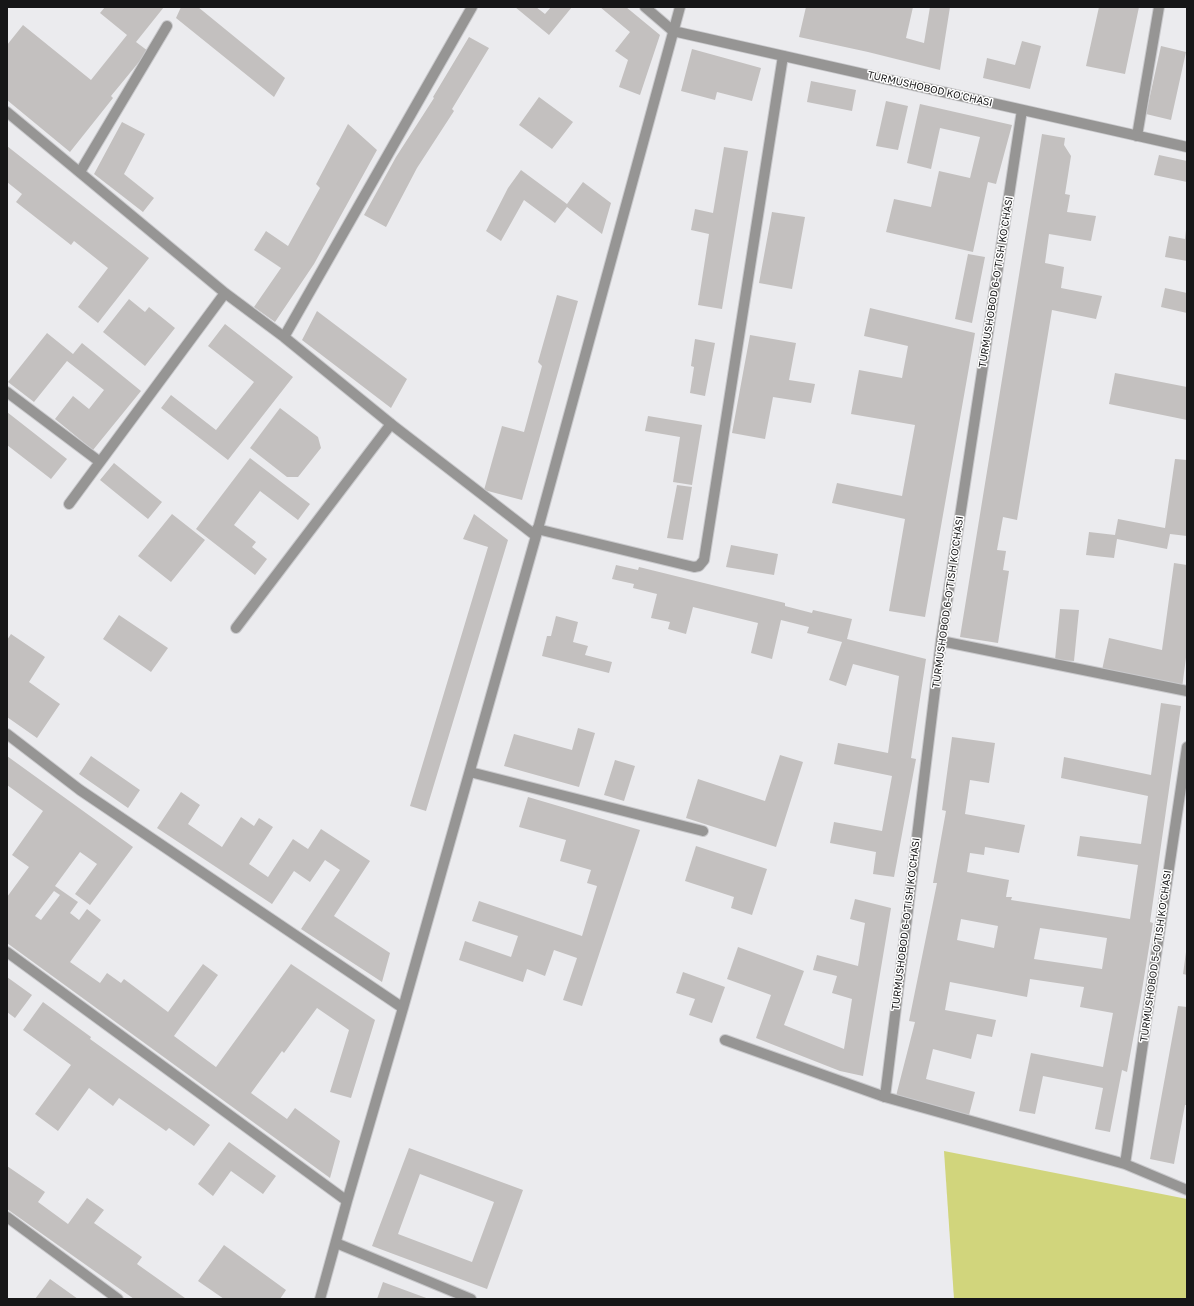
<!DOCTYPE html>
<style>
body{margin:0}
#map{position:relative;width:1194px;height:1306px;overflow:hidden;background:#ebebee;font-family:"Golos Text",sans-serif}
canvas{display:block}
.frame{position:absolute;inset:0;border:8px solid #161617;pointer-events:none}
</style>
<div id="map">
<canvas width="1194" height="1306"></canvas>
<div class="frame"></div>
</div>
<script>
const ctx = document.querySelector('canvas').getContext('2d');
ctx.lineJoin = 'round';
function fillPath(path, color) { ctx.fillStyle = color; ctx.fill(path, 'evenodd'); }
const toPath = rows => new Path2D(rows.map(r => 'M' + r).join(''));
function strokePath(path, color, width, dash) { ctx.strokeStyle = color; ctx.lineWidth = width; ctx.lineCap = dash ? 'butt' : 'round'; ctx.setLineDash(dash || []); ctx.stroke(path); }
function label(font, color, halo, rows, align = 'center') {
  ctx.font = font + ' "Golos Text",sans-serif'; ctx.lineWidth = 3; ctx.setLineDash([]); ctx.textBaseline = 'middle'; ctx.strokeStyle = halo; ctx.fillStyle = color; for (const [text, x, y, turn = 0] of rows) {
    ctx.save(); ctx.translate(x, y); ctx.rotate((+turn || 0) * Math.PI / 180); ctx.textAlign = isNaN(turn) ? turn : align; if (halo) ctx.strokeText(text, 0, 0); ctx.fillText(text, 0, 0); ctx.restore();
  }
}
const green = toPath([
 [944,1151,1187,1199,1187,1299,954,1299]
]);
const building = toPath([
 [105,7,164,7,136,42,148,51,111,96,113,98,70,152,7,100,7,45,23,25,91,80,127,35,100,13],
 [181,7,198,7,285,78,274,97,176,18],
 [515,7,536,7,545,14,551,7,572,7,549,35],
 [600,7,626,7,660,35,640,95,619,87,628,60,615,51,630,32],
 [806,7,913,7,906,38,924,43,930,7,950,7,940,70,868,52,799,37],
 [1099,7,1139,7,1125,74,1086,66],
 [469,37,489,48,452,109,454,111,417,168,386,227,364,215,396,157,434,98,433,97],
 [1022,41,1041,46,1030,89,983,78,987,58,1015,65],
 [1161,46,1186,52,1171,120,1146,114],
 [692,49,761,68,752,101,717,92,715,100,681,91],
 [811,81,856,90,852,111,807,102],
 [539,97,573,122,552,149,519,125],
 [886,101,908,106,898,150,876,146],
 [920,104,1012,125,996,184,988,182,973,252,886,232,894,199,931,207,939,171,970,178,980,137,940,128,931,169,907,163],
 [122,122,145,134,124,174,154,198,143,212,94,174],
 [348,124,377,150,314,264,275,322,254,307,281,268,254,250,266,231,288,246,320,188,316,184],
 [1042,134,1065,138,1064,145,1071,156,1065,194,1070,195,1067,212,1096,216,1091,241,1049,234,1045,263,1064,267,1061,288,1102,296,1096,319,1052,310,1017,520,1003,517,997,550,1006,551,1003,570,1009,571,998,643,960,637],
 [7,146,149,258,98,323,78,307,108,268,74,241,71,245,16,202,22,194,7,182],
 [724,147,748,151,722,309,698,305,709,234,691,230,695,209,713,213],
 [1159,155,1187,161,1187,182,1154,175],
 [521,170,567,204,583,182,611,203,602,234,567,207,555,223,524,200,501,241,486,231,508,188],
 [772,212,805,217,792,289,759,283],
 [1186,230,1187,261,1165,257,1169,236,1185,239],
 [968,254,985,257,972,323,955,319],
 [1165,288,1187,293,1187,313,1161,307],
 [557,295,578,301,522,500,484,490,502,426,524,432,542,366,538,362],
 [129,299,145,312,149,307,175,328,145,366,103,332],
 [870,308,975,333,925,617,889,611,905,519,832,503,837,483,902,496,915,425,851,414,859,370,902,378,908,346,864,336],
 [317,311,407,379,391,408,302,340],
 [225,324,293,377,228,460,161,408,171,395,216,430,254,382,208,346],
 [47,333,73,354,82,343,141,391,93,450,55,419,73,396,89,409,104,390,67,361,34,402,8,382],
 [750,335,796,343,789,380,815,384,811,403,773,397,765,439,732,433],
 [695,339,715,343,705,396,690,393,694,367,691,366],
 [1115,373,1187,387,1187,420,1109,404],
 [280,408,318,437,321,448,298,477,287,477,250,448],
 [7,412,67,459,51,479,7,445],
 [648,416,702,425,692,485,673,482,680,437,645,431],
 [250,458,310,504,298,520,260,491,234,525,256,542,252,547,267,559,255,575,196,529],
 [1175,459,1187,460,1187,536,1170,534,1167,549,1117,539,1114,558,1086,555,1089,532,1115,535,1118,519,1165,528],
 [114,463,162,502,148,519,100,480],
 [677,485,692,487,683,540,667,538],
 [172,514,205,540,171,582,138,556],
 [474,514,508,540,426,811,410,806,488,547,463,539],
 [731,545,778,554,774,575,726,567],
 [1174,563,1187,565,1187,650,1182,688,1102,670,1109,638,1162,650],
 [616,565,638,570,639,567,785,603,785,606,812,613,813,610,852,619,847,639,926,659,911,758,916,759,894,877,873,874,876,852,830,843,834,822,882,831,892,776,834,764,838,743,888,753,899,676,853,664,846,686,829,680,842,642,807,633,809,627,781,620,772,659,751,653,758,623,693,607,686,634,668,629,670,622,651,618,657,594,633,588,634,584,612,579],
 [1060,609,1079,610,1074,661,1055,660],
 [119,615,168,648,151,672,103,639],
 [556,616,578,622,573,642,588,646,585,655,612,662,609,673,542,656,547,636,551,636],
 [11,634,45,657,29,682,60,704,37,738,7,717,7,640],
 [1161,703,1181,706,1150,922,1153,923,1141,996,1127,1072,1122,1070,1110,1132,1095,1129,1103,1088,1043,1076,1035,1114,1019,1111,1031,1053,1103,1067,1113,1013,1080,1007,1084,987,1030,979,1027,997,950,982,945,1010,996,1020,992,1037,977,1034,971,1059,933,1049,926,1079,975,1092,969,1115,896,1096,915,1022,909,1021,937,883,933,883,946,811,942,810,952,737,995,743,989,783,970,780,965,814,1025,825,1019,853,985,847,984,855,970,853,967,872,1009,880,1006,897,1012,897,1011,900,1130,919,1138,865,1077,856,1080,836,1141,844,1148,796,1061,778,1064,757,1151,775],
 [961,919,998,926,994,948,957,940],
 [1040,928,1107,938,1102,969,1034,959],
 [578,728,595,733,579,787,504,766,514,734,572,750],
 [780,755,803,762,776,847,686,818,698,779,765,801],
 [7,756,133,847,90,905,75,894,97,864,80,852,55,886,78,902,70,913,79,920,87,909,101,920,70,962,100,983,107,973,121,983,124,979,168,1012,203,964,218,975,174,1036,216,1067,291,964,375,1020,351,1098,330,1092,349,1030,317,1008,284,1053,282,1051,251,1093,287,1119,295,1108,340,1141,330,1178,7,943,7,897,29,867,12,855,43,811,7,785],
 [54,891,60,895,41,920,35,916],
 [91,756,140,790,128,808,79,774],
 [615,760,635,766,624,801,604,795],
 [181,792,200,805,188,824,222,847,241,817,254,826,259,818,273,827,249,864,268,877,293,839,308,849,321,829,370,861,334,916,390,953,382,982,301,929,340,870,325,860,310,882,294,871,272,904,157,828],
 [528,797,640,830,582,1006,563,1000,577,958,554,950,545,976,527,969,523,982,459,960,465,941,511,957,518,936,472,921,479,901,582,936,597,886,587,883,591,870,560,861,566,840,519,827],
 [696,846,767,869,752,915,731,908,734,897,685,881],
 [855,899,891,908,863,1076,840,1071,756,1038,771,995,727,979,738,947,804,971,784,1025,844,1049,852,999,832,993,837,976,813,970,817,955,858,966,865,923,850,919],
 [1186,952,1187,952,1187,975,1183,974],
 [683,972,725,987,712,1023,689,1015,695,999,676,993],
 [7,977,32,995,15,1018,7,1012],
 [43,1002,91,1037,90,1039,210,1125,194,1146,169,1128,166,1131,119,1098,113,1106,89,1088,58,1131,35,1114,71,1065,23,1030],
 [1178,1006,1187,1007,1187,1105,1185,1105,1174,1164,1150,1159],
 [229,1142,276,1176,263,1194,231,1171,213,1196,198,1184],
 [409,1148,523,1190,487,1289,372,1246],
 [420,1174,494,1202,472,1262,398,1234],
 [7,1166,45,1192,38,1202,68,1224,87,1198,104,1210,94,1223,142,1257,137,1264,185,1298,184,1299,134,1299,7,1209],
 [224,1245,286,1290,280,1299,224,1299,198,1281],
 [50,1279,78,1299,35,1299],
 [383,1282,429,1299,377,1299]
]);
const lane = toPath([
 [645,7,673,31],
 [1137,136,1159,7],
 [80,172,167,26],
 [537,529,694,567,699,566,704,560,783,56],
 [236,628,391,424],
 [941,641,1187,691],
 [470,772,703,831],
 [725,1040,885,1097],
 [336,1243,471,1299]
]);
const street = toPath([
 [673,31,1187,147],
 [1022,110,941,641,885,1097,1125,1164,1187,1190],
 [7,112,225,293,284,337,391,424,536,536],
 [284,337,472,7],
 [7,392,100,462],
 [69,504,225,293],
 [7,734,80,790,403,1008],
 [7,952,347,1201],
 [1125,1164,1187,747],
 [7,1217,118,1299],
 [320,1299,347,1201,403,1008,536,536,680,7]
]);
const streetNames = [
 ["TURMUSHOBOD KO'CHASI",930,89,13],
 ["TURMUSHOBOD 6-O'TISH KO'CHASI",996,282,-81],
 ["TURMUSHOBOD 6-O'TISH KO'CHASI",948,602,-82],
 ["TURMUSHOBOD 6-O'TISH KO'CHASI",906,924,-83],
 ["TURMUSHOBOD 5-O'TISH KO'CHASI",1156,956,-82]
];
fillPath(green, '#d1d57c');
fillPath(building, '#c3c0bf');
strokePath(lane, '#c9c9cc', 12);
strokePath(street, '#c9c9cc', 12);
strokePath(lane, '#969594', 10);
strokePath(street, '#969594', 10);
label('10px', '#161617', '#fff', streetNames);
</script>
